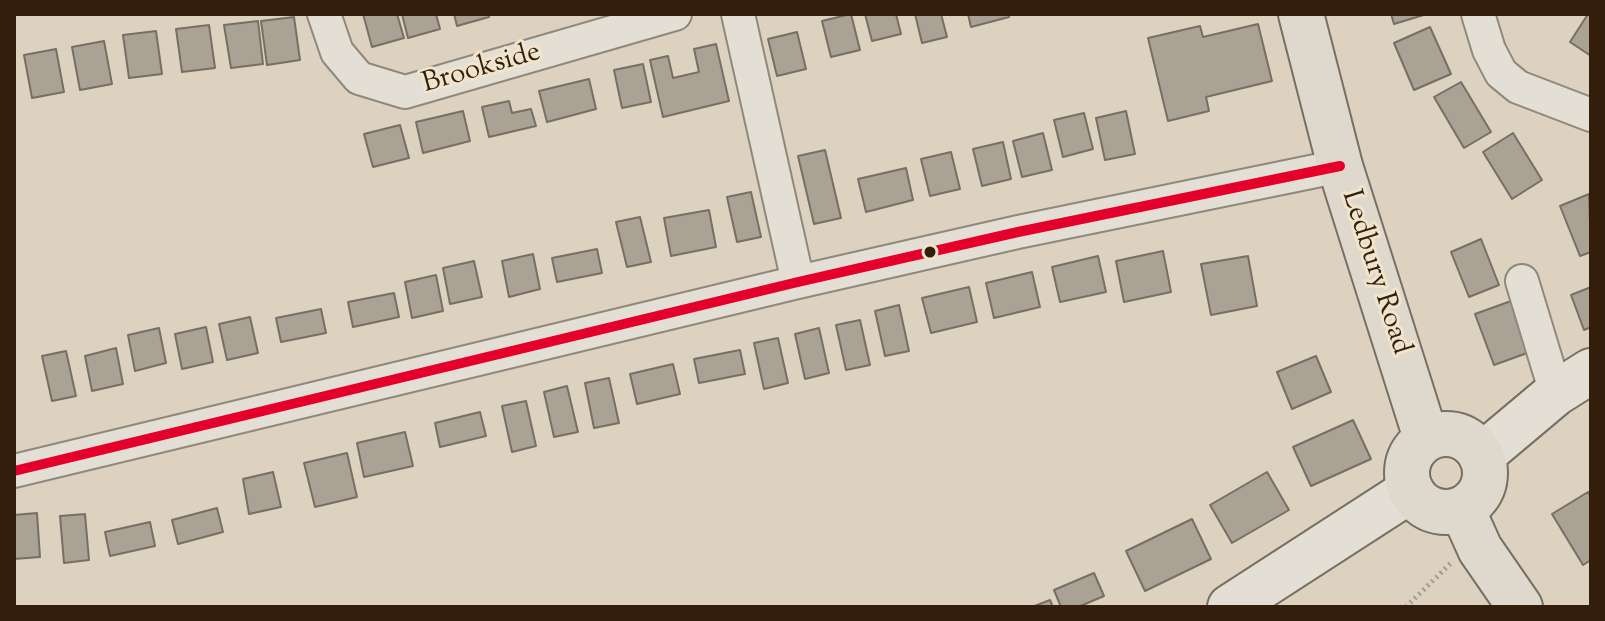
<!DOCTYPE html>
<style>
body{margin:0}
#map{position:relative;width:1605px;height:621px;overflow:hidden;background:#dcd2bf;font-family:"Sorts Mill Goudy",serif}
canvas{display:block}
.frame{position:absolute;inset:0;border:16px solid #321e0b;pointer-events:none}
</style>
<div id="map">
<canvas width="1605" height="621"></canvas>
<div class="frame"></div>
</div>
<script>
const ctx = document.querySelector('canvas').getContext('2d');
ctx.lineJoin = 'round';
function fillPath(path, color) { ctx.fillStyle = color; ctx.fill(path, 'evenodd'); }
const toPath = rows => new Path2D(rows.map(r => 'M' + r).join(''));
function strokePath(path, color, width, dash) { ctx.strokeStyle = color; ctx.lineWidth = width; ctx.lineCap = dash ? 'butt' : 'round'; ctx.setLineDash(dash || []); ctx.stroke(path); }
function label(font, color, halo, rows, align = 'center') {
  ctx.font = font + ' "Sorts Mill Goudy",serif'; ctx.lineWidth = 6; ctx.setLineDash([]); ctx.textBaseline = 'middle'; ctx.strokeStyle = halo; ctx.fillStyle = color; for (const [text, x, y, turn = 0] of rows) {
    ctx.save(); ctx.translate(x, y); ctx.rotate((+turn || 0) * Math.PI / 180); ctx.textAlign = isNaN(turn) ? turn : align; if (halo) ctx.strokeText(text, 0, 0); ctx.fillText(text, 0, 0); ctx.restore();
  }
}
const building = toPath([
 [363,14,397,14,404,38,372,47,363,14],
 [402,14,436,14,440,29,408,38,402,14],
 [454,14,488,14,489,17,457,26,454,14],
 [851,14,860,50,831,57,822,21,851,14],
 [865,14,896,14,901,34,872,41,865,14],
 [915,14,941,14,947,37,922,43,915,14],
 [968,14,1008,14,1009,17,971,27,968,14],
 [1391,14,1427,14,1394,24,1391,14],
 [1588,14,1591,14,1591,56,1570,42,1588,14],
 [294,17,300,60,267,65,261,21,294,17],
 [258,21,263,64,231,68,224,25,258,21],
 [1258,24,1272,81,1206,97,1209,111,1168,121,1148,38,1200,26,1203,37,1258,24],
 [209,25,215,68,182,72,176,29,209,25],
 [1430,27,1451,74,1414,90,1394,43,1430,27],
 [156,31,162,74,129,78,123,35,156,31],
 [797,32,806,69,777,76,768,39,797,32],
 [104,41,112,84,80,90,72,47,104,41],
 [716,44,729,101,663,117,650,60,668,56,673,78,699,72,694,49,716,44],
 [56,49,64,92,32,98,24,55,56,49],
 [643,64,651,102,622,108,614,70,643,64],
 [589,79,596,109,547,122,539,91,589,79],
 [1461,82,1491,132,1464,148,1434,97,1461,82],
 [509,101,512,113,531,109,536,126,489,137,482,107,509,101],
 [463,111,470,141,423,153,416,122,463,111],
 [1126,111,1135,154,1105,160,1096,118,1126,111],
 [1084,113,1093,149,1063,157,1054,120,1084,113],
 [400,125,409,158,373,167,364,134,400,125],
 [1043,133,1052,170,1022,177,1013,141,1043,133],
 [1513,133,1542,180,1512,199,1483,152,1513,133],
 [1003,142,1011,179,982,186,973,149,1003,142],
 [825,150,841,218,814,224,798,156,825,150],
 [951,152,960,189,930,196,921,159,951,152],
 [906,168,913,200,866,212,858,179,906,168],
 [751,192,761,237,737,242,727,197,751,192],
 [1589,194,1591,252,1580,256,1560,206,1589,194],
 [709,210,716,247,671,256,664,218,709,210],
 [640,217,651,262,627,267,616,222,640,217],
 [1481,239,1499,285,1469,297,1451,252,1481,239],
 [597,249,602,273,557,282,552,258,597,249],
 [1163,251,1171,292,1124,302,1116,261,1163,251],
 [533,254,540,289,509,297,502,261,533,254],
 [1098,256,1106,292,1060,302,1052,267,1098,256],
 [1248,256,1257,306,1211,315,1201,264,1248,256],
 [474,261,482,297,450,304,443,268,474,261],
 [1032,272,1040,307,994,318,986,283,1032,272],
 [436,275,443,311,412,318,405,282,436,275],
 [969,287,977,322,931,333,922,298,969,287],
 [1591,287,1591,327,1584,330,1571,295,1591,287],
 [394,293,399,317,353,327,348,302,394,293],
 [1511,301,1530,352,1494,365,1475,314,1511,301],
 [899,305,909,351,885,356,875,311,899,305],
 [321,309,326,333,281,342,276,318,321,309],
 [250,317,258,353,227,360,219,324,250,317],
 [860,320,870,365,846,370,836,325,860,320],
 [206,327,213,362,182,369,175,334,206,327],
 [159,328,166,363,135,371,128,335,159,328],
 [819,328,829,373,805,379,795,334,819,328],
 [778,338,788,383,764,389,754,343,778,338],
 [116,348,123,384,92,391,85,356,116,348],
 [740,350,745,374,699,383,694,359,740,350],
 [66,351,76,396,52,401,42,356,66,351],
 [1316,356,1331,392,1292,409,1277,372,1316,356],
 [673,364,680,394,637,404,630,374,673,364],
 [609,378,619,423,594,428,585,383,609,378],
 [567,386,578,432,554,437,544,392,567,386],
 [526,401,536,446,512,452,502,406,526,401],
 [480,412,486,436,440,447,435,423,480,412],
 [1353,420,1371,459,1311,486,1293,447,1353,420],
 [405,432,413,466,364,477,357,443,405,432],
 [347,453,357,497,315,507,304,463,347,453],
 [273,472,281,507,249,514,243,479,273,472],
 [1267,472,1289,510,1232,543,1210,505,1267,472],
 [1588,492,1591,497,1591,560,1583,565,1552,514,1588,492],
 [217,508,223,532,178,544,172,520,217,508],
 [37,513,40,557,14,559,14,515,37,513],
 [85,514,89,560,64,563,60,516,85,514],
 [1192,519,1211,559,1145,591,1126,551,1192,519],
 [150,522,155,546,110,556,105,532,150,522],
 [1094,573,1104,596,1078,607,1061,607,1054,590,1094,573],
 [1050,600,1053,607,1032,607,1050,600]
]);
const path = toPath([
 [1406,607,1451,563]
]);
const street = toPath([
 [324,14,337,52,359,78,405,92,675,14],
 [738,14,798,282],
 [1478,14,1489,50,1501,73,1518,87,1591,115],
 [1522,281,1556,393],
 [14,471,798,282,1018,232,1340,166]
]);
const secondary = toPath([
 [1481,456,1556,393,1591,371],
 [1230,607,1411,490]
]);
const highway = toPath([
 [1301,14,1340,166,1426,438],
 '1407 473a39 39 0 1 1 78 0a39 39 0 1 1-78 0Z',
 [1462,509,1480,549,1520,607]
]);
const bus1 = toPath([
 [14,471,798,282,1018,232,1340,166]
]);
const markers = [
 [930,252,7,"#321e0b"]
];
const streetNames = [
 ["Brookside",482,70,-16],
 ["Ledbury Road",1374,273,72]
];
fillPath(building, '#aaa294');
strokePath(building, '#776f63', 2);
strokePath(street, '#90887b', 36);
strokePath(secondary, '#776f63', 48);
strokePath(highway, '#776f63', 48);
strokePath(path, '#a39c93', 5, [2, 4]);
strokePath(street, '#e4dfd5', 32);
strokePath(secondary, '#e4dfd5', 44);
strokePath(highway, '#dfd9cd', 44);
strokePath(bus1, '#e4002b', 10);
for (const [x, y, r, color] of markers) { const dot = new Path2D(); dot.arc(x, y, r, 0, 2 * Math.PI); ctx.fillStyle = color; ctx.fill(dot); strokePath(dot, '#f1e4cd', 3); }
label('28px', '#321e0b', '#f1e4cd', streetNames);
</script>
